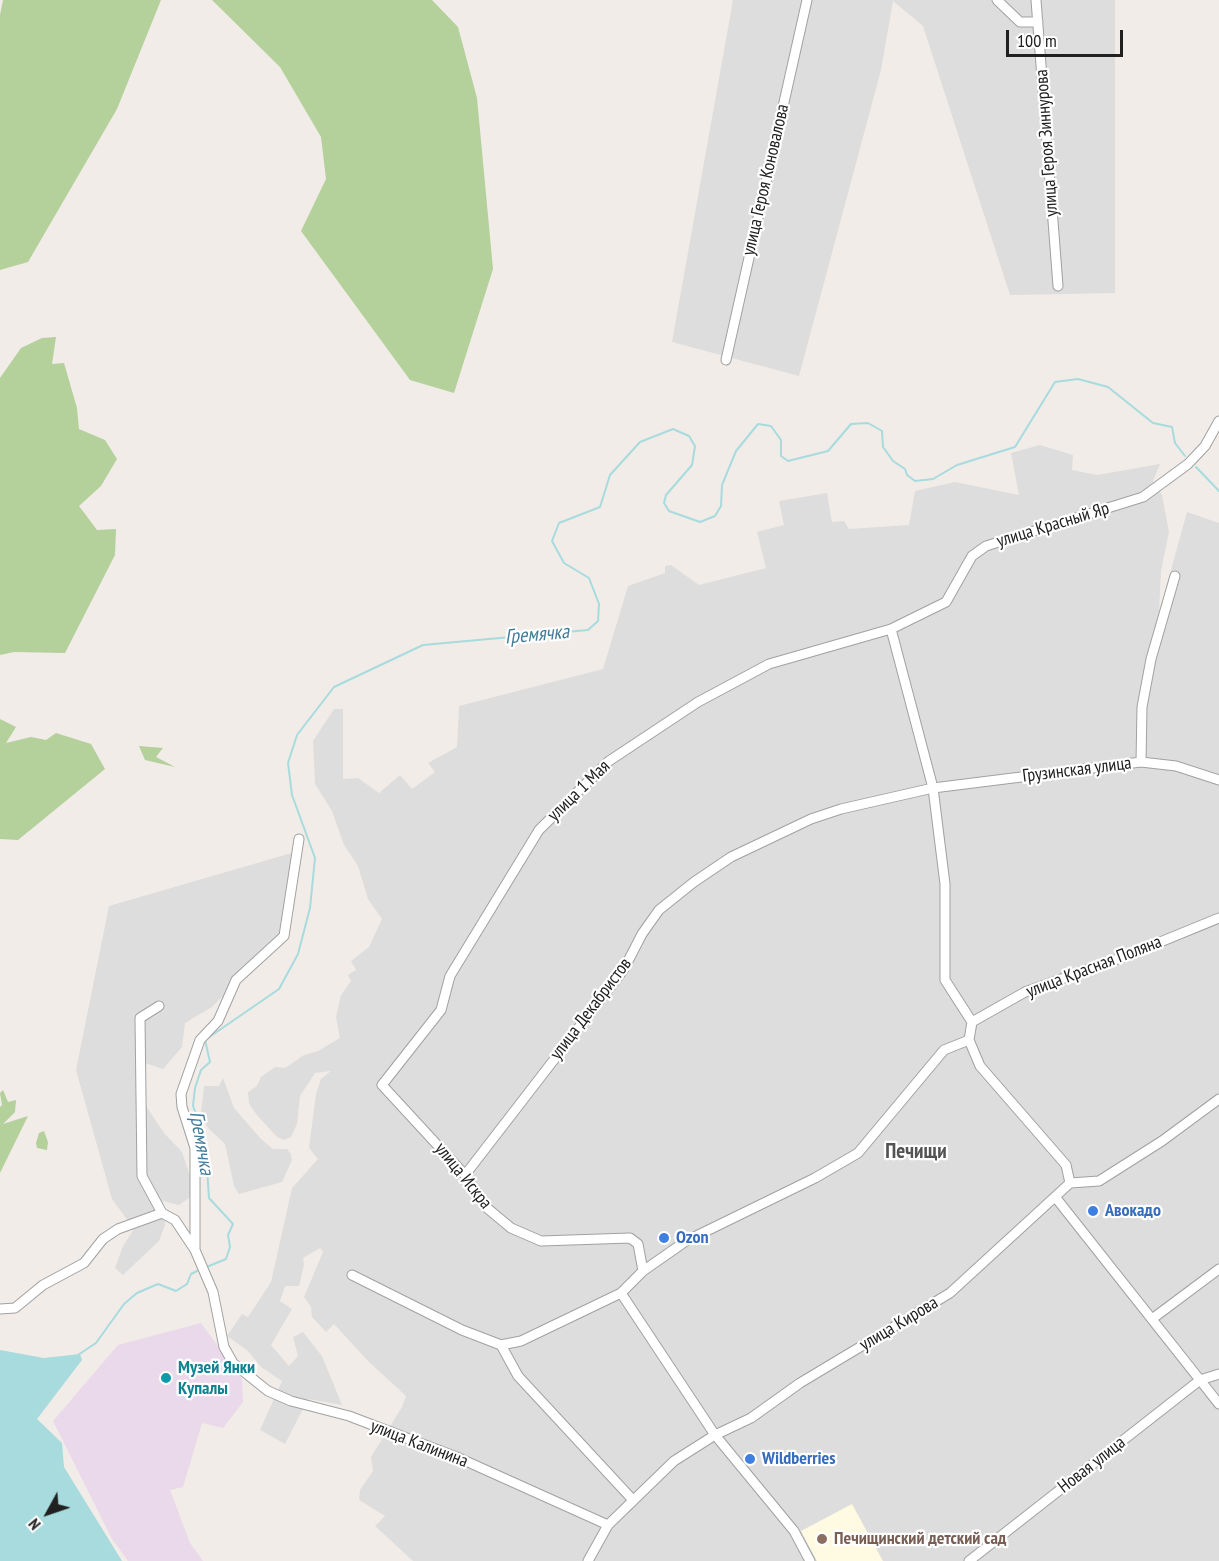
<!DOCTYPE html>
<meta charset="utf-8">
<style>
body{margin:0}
#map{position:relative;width:1219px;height:1561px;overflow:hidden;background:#f1ece7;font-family:"PT Sans Narrow",sans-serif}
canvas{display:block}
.north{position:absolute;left:18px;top:1483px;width:60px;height:60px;-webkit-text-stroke:4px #fff;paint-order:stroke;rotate:230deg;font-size:16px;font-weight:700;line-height:24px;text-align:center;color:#202020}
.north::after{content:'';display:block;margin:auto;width:21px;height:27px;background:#202020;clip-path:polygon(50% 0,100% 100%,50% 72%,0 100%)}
.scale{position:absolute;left:1006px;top:30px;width:117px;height:27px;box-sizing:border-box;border:3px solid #202020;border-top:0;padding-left:8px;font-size:18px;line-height:21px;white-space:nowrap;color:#202020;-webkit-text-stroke:4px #fff;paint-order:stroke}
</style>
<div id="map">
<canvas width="1219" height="1561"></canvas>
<div class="north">N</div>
<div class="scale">100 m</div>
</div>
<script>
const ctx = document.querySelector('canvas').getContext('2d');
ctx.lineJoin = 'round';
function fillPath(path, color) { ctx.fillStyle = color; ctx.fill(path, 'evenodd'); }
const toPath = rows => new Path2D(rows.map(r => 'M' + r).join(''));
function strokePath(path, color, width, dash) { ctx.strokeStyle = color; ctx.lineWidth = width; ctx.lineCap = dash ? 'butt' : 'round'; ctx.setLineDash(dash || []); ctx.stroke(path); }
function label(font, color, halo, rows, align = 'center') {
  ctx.font = font + ' "PT Sans Narrow",sans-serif'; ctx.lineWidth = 4.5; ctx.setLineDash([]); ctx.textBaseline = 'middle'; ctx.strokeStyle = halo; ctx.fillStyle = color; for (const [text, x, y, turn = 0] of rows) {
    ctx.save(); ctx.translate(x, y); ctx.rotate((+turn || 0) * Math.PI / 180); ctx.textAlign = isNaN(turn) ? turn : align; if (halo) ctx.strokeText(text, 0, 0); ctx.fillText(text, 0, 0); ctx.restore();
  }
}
const residential = toPath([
 [733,0,1115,0,1115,293,1010,295,923,26,893,1,881,70,799,376,672,342],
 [1040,445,1073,455,1072,470,1097,475,1160,464,1153,481,1162,495,1169,532,1161,571,1159,613,1187,512,1219,523,1219,1561,413,1561,375,1526,385,1516,359,1500,360,1490,373,1471,371,1457,402,1407,406,1396,369,1362,334,1324,326,1332,312,1317,311,1307,304,1297,323,1252,320,1248,303,1258,304,1265,299,1286,285,1286,280,1301,292,1309,271,1345,289,1366,298,1356,293,1337,303,1332,322,1356,342,1405,308,1399,285,1444,260,1430,282,1381,261,1367,248,1351,227,1336,242,1314,248,1317,271,1282,292,1188,318,1159,309,1148,316,1094,321,1079,331,1071,315,1073,300,1096,297,1124,291,1137,284,1140,277,1137,256,1114,249,1103,248,1092,257,1086,261,1077,275,1067,285,1068,304,1055,318,1051,340,1038,336,1017,341,995,351,981,348,975,356,970,351,961,369,947,382,919,368,899,358,866,344,845,332,811,315,784,313,741,334,709,343,709,343,779,358,778,379,793,400,775,412,789,435,772,428,763,457,747,459,706,603,669,628,586,665,573,665,566,671,565,699,585,766,568,757,532,784,525,779,501,827,493,832,522,844,521,849,529,909,525,915,491,955,482,1019,495,1011,453],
 [295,852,283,937,256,965,234,976,228,991,212,1007,185,1023,182,1047,163,1069,145,1063,146,1106,164,1133,182,1152,192,1182,192,1196,179,1205,163,1201,165,1225,159,1241,123,1275,115,1268,123,1246,134,1229,112,1199,76,1070,109,906],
 [223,1078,234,1108,261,1139,273,1149,287,1149,291,1154,292,1160,282,1182,239,1194,234,1186,225,1144,208,1128,201,1113,204,1086,219,1086]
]);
const industrial = toPath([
 [201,1323,242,1379,243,1402,223,1428,202,1423,183,1487,170,1490,190,1543,203,1561,128,1561,112,1539,53,1421,118,1345]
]);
const education = toPath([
 [852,1504,883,1561,817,1561,801,1531]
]);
const forest = toPath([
 [3,0,161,0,117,109,28,262,0,270,0,15],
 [212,0,432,0,458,27,477,98,493,269,454,393,410,380,301,231,326,179,321,137,280,67],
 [56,337,52,364,64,363,77,408,79,429,105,440,117,459,101,486,79,506,97,530,116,529,115,555,65,653,14,652,0,655,0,378,21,348,42,338],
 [0,719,16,727,6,743,31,737,46,740,56,733,91,744,105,769,18,840,0,839],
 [139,746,163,748,156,757,175,767,145,760],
 [3,1090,8,1102,16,1100,15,1112,3,1124,28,1116,0,1173,0,1107,2,1105,0,1093],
 [44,1131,48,1142,47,1150,37,1148,36,1143,39,1133]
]);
const water = toPath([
 [0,1350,44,1358,80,1354,82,1360,37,1419,62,1443,64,1467,122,1561,0,1561]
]);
const stream = toPath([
 [1196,467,1219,491],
 [209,1266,226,1259,230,1247,228,1235,233,1224,209,1198,205,1138,193,1106,195,1088,201,1070,210,1062,205,1040,279,989,298,954,310,908,315,858,292,795,288,763,297,735,334,687,423,645,588,630,598,621,599,604,589,578,564,563,552,541,559,523,600,507,610,475,640,442,673,429,689,436,695,446,692,465,666,495,664,503,669,511,700,522,715,516,721,506,722,485,736,451,758,424,771,426,781,440,781,456,788,461,828,451,851,424,868,423,882,431,883,447,893,461,905,469,907,475,915,481,933,479,957,465,1015,447,1055,382,1078,379,1108,387,1153,423,1172,427,1175,443,1185,456],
 [78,1355,96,1343,124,1304,137,1293,158,1284,176,1291,187,1284,191,1274,197,1271]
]);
const minor = toPath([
 [997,0,1020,22,1038,22],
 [1036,0,1058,286],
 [726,360,807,0],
 [891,629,933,788,945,884,945,980,972,1022,969,1040,980,1066,1066,1165,1070,1183],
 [1141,762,1142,707,1151,659,1175,576],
 [159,1006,140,1018,142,1176,162,1213],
 [972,1022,1025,992,1126,956,1219,918],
 [465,1175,624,969,642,934,659,910,694,882,731,857,811,819,841,809,933,788,1141,762,1176,766,1219,780],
 [1056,1198,1219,1404],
 [195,1250,195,1148,182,1107,181,1094,200,1040,218,1021,236,980,284,936,299,839],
 [643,1271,638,1244,630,1238,541,1241,511,1228,487,1208,465,1175,382,1085,441,1010,450,976,539,830,609,761,698,702,769,664,891,629,946,602,972,556,986,546,1143,497,1188,464,1205,446,1219,421],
 [352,1275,462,1330,501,1345,518,1376,632,1499],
 [621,1293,715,1435,794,1531,810,1561],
 [0,1309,15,1308,43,1285,84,1263,103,1239,118,1229,162,1213,175,1220,195,1250,213,1292,224,1347,233,1363,268,1391,291,1401,349,1416,459,1458,608,1525],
 [1152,1319,1219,1269],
 [501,1345,521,1341,621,1293,643,1271,686,1241,815,1178,858,1153,944,1050,969,1040],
 [588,1561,608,1525,674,1461,715,1435,751,1418,800,1383,950,1293,1070,1183,1099,1181,1162,1141,1219,1099],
 [969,1561,1200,1380,1219,1374]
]);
const markers = [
 [1093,1211,6,"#3f7fe0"],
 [664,1238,6,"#3f7fe0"],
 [166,1378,6,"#0f9aa8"],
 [750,1459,6,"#3f7fe0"],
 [822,1539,6,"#8d6e63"]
];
const streetNames = [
 ["улица Героя Зиннурова",1047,143,-94],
 ["улица Героя Коновалова",766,180,-77],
 ["улица Красный Яр",1053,525,-17],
 ["Грузинская улица",1077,770,-7],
 ["улица 1 Мая",579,791,-44],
 ["улица Красная Поляна",1094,967,-21],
 ["улица Декабристов",591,1009,-53],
 ["улица Искра",463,1176,51],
 ["улица Кирова",899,1324,-31],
 ["улица Калинина",419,1444,21],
 ["Новая улица",1092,1465,-38]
];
const shopNames = [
 ["Авокадо",1105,1211],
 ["Ozon",676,1238],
 ["Wildberries",762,1459]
];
const cultureNames = [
 ["Музей Янки",178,1368],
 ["Купалы",178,1389]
];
const educationNames = [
 ["Печищинский детский сад",834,1539]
];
const waterNames = [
 ["Гремячка",537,635,-5],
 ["Гремячка",201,1143,80]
];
const quarterNames = [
 ["Печищи",916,1152]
];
fillPath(residential, '#dedddd');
fillPath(industrial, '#ead9ea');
fillPath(education, '#fffae1');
fillPath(forest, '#b4d09b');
fillPath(water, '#a7dbde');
strokePath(stream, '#a7dbde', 2);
strokePath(minor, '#a1a1a1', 11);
strokePath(minor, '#fff', 9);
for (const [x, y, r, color] of markers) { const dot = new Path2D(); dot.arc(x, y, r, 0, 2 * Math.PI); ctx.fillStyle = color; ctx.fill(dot); strokePath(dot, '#fff', 2); }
label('18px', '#202020', '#fff', streetNames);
label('bold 18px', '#366cbe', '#fff', shopNames, 'left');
label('bold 18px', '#0d838f', '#fff', cultureNames, 'left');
label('bold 18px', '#785e54', '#fff', educationNames, 'left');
label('italic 20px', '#427c9a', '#fff', waterNames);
label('bold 21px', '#535353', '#fff', quarterNames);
</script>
